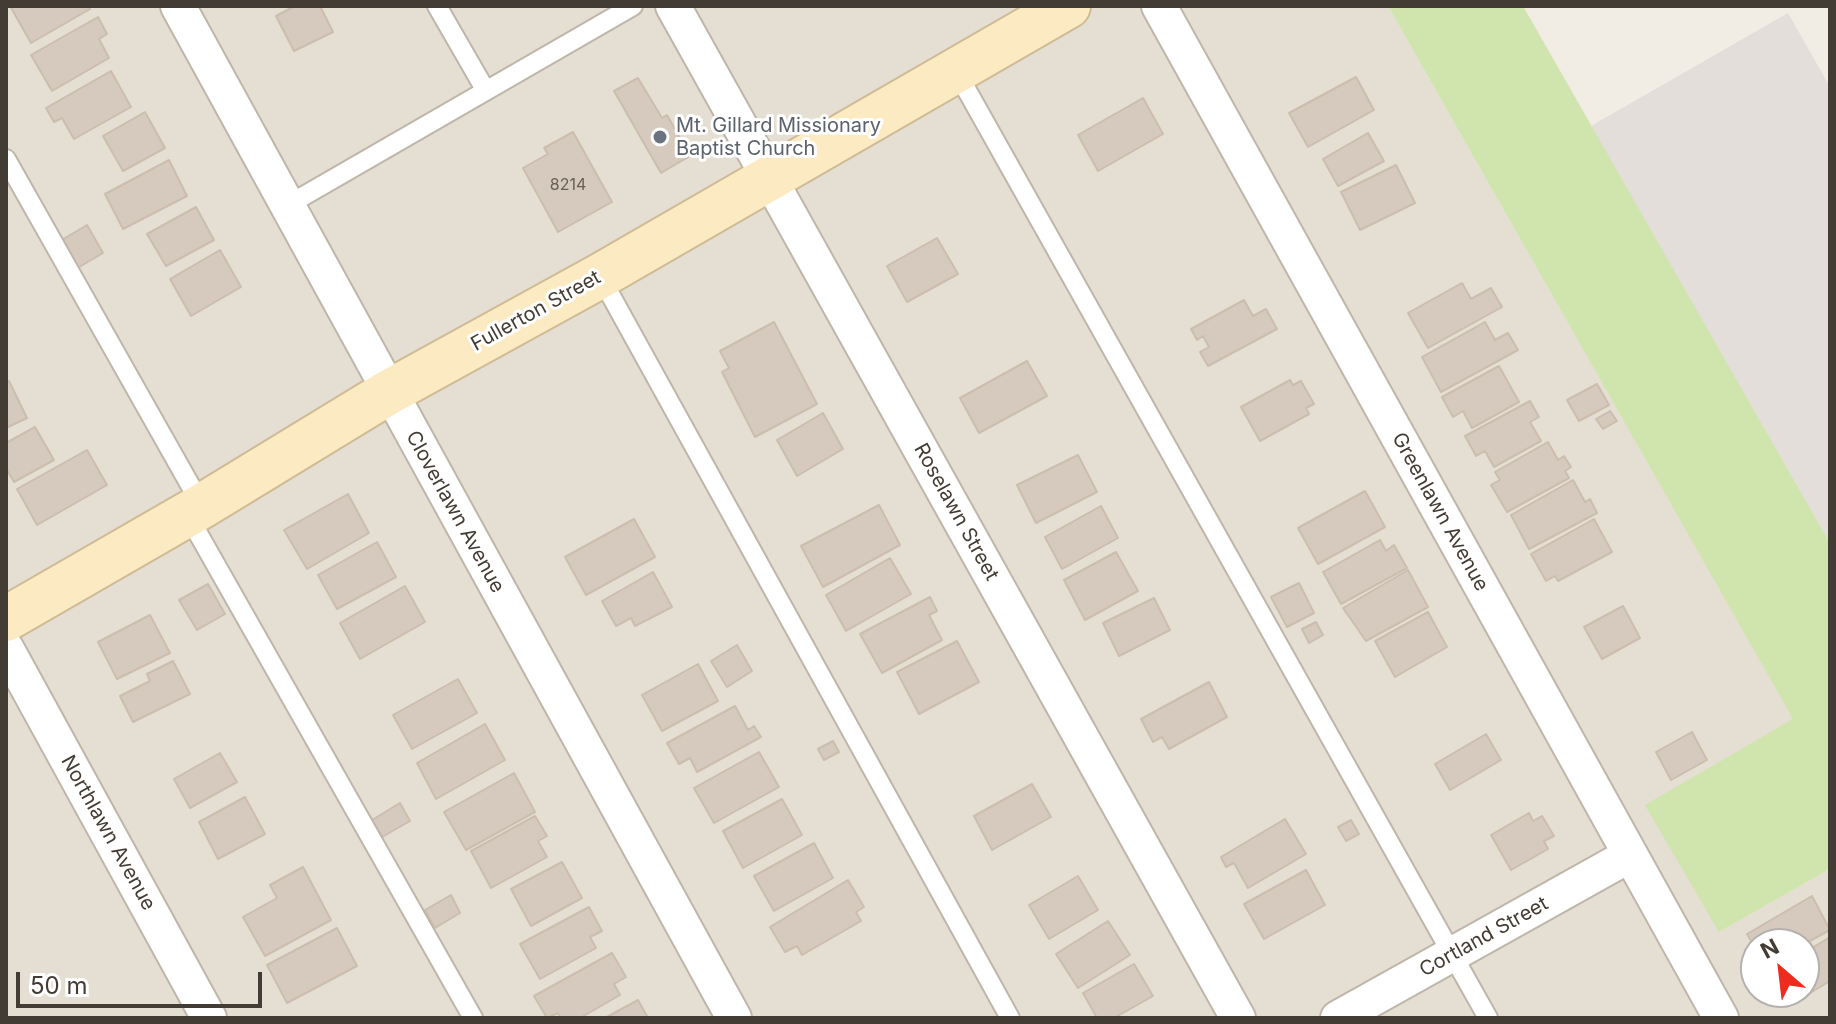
<!DOCTYPE html>
<style>
body{margin:0}
#map{position:relative;width:1836px;height:1024px;overflow:hidden;background:#f1ece4;font-family:Inter,sans-serif}
canvas{display:block}
.frame{position:absolute;inset:0;border:8px solid #433c34;pointer-events:none}
.north{position:absolute;left:1740px;top:928px;width:80px;height:80px;box-sizing:border-box;background:#fff;border:2px solid #b4b1ae;border-radius:50%;rotate:332deg;font-size:22px;font-weight:700;line-height:32px;text-align:center;color:#433c34}
.north::after{content:'';display:block;margin:auto;width:28px;height:36px;background:#ef2b1d;clip-path:polygon(50% 0,100% 100%,50% 72%,0 100%)}
.scale{position:absolute;left:16px;top:972px;width:246px;height:36px;box-sizing:border-box;border:4px solid #433c34;border-top:0;padding-left:10px;font-size:24px;line-height:28px;white-space:nowrap;color:#433c34;-webkit-text-stroke:6px #fff;paint-order:stroke}
</style>
<div id="map">
<canvas width="1836" height="1024"></canvas>
<div class="frame"></div>
<div class="north">N</div>
<div class="scale">50 m</div>
</div>
<script>
const ctx = document.querySelector('canvas').getContext('2d');
ctx.lineJoin = 'round';
function fillPath(path, color) { ctx.fillStyle = color; ctx.fill(path, 'evenodd'); }
const toPath = rows => new Path2D(rows.map(r => 'M' + r).join(''));
function strokePath(path, color, width, dash) { ctx.strokeStyle = color; ctx.lineWidth = width; ctx.lineCap = dash ? 'butt' : 'round'; ctx.setLineDash(dash || []); ctx.stroke(path); }
function label(font, color, halo, rows, align = 'center') {
  ctx.font = font + ' Inter,sans-serif'; ctx.lineWidth = 6; ctx.setLineDash([]); ctx.textBaseline = 'middle'; ctx.strokeStyle = halo; ctx.fillStyle = color; for (const [text, x, y, turn = 0] of rows) {
    ctx.save(); ctx.translate(x, y); ctx.rotate((+turn || 0) * Math.PI / 180); ctx.textAlign = isNaN(turn) ? turn : align; if (halo) ctx.strokeText(text, 0, 0); ctx.fillText(text, 0, 0); ctx.restore();
  }
}
const residential = toPath([
 [6,6,1388,6,1794,720,1719,932,1830,869,1830,1018,6,1018],
 [1756,944,1804,944,1804,992,1756,992]
]);
const industrial = toPath([
 [1788,13,1830,87,1830,543,1591,126]
]);
const green = toPath([
 [1388,6,1523,6,1830,543,1830,869,1719,932,1645,805,1793,719]
]);
const building = toPath([
 [10,6,89,6,90,9,31,43,10,6],
 [295,6,320,6,333,32,294,51,276,16,295,6],
 [98,17,107,34,99,39,109,58,52,91,31,55,98,17],
 [111,71,131,107,74,139,62,118,54,122,46,108,111,71],
 [1356,77,1374,110,1308,147,1289,113,1356,77],
 [638,78,662,118,667,115,690,156,661,173,614,91,638,78],
 [1143,98,1163,134,1098,171,1078,135,1143,98],
 [145,112,165,148,123,171,103,136,145,112],
 [573,132,612,202,558,232,523,168,548,154,544,148,573,132],
 [1368,133,1384,161,1338,186,1323,159,1368,133],
 [169,160,187,196,123,229,105,194,169,160],
 [1396,165,1415,203,1360,230,1341,192,1396,165],
 [196,207,214,240,166,266,147,234,196,207],
 [87,225,103,253,76,269,60,241,87,225],
 [937,238,958,274,907,302,887,266,937,238],
 [220,250,241,287,191,316,170,279,220,250],
 [1462,283,1471,299,1491,288,1502,307,1428,348,1408,313,1462,283],
 [1244,300,1253,316,1266,309,1277,329,1208,366,1200,352,1209,347,1203,336,1197,340,1191,329,1244,300],
 [774,322,817,404,755,437,722,372,729,368,720,351,774,322],
 [1485,322,1495,340,1508,333,1518,350,1441,392,1422,357,1485,322],
 [1027,361,1047,396,979,433,960,398,1027,361],
 [1499,366,1519,402,1472,428,1463,411,1453,417,1442,397,1499,366],
 [1290,380,1293,385,1301,381,1314,404,1306,408,1309,414,1260,441,1241,407,1290,380],
 [9,381,27,418,6,428,6,383,9,381],
 [1597,384,1609,405,1579,421,1567,400,1597,384],
 [1530,401,1539,417,1530,422,1541,441,1494,467,1485,451,1476,456,1465,436,1530,401],
 [1610,411,1617,421,1603,429,1596,419,1610,411],
 [823,413,843,449,797,476,777,440,823,413],
 [35,427,54,460,14,482,6,468,6,443,35,427],
 [1548,442,1558,460,1564,456,1571,467,1565,471,1569,478,1507,512,1491,485,1500,480,1495,472,1548,442],
 [87,450,107,485,37,525,17,489,87,450],
 [1078,455,1097,492,1036,523,1017,485,1078,455],
 [1573,480,1585,502,1590,499,1597,513,1529,549,1511,515,1573,480],
 [1365,491,1385,527,1318,564,1298,528,1365,491],
 [348,494,369,533,307,569,284,530,348,494],
 [879,505,900,545,823,587,801,546,879,505],
 [1101,506,1118,538,1062,569,1045,537,1101,506],
 [634,519,655,557,586,595,565,557,634,519],
 [1594,519,1612,552,1558,581,1555,576,1546,581,1531,554,1594,519],
 [1380,540,1386,551,1394,545,1407,568,1341,604,1323,572,1380,540],
 [377,542,396,577,337,609,318,575,377,542],
 [1116,552,1138,591,1085,620,1064,580,1116,552],
 [890,558,911,594,846,631,826,595,890,558],
 [1408,570,1428,607,1366,641,1343,608,1408,570],
 [653,572,672,607,635,626,631,618,616,626,602,601,653,572],
 [1299,583,1314,613,1287,627,1271,597,1299,583],
 [208,584,225,614,197,630,179,600,208,584],
 [405,586,425,622,360,659,340,623,405,586],
 [930,597,937,611,929,615,942,640,882,673,860,634,930,597],
 [1154,598,1170,630,1119,656,1103,623,1154,598],
 [1623,606,1640,638,1602,659,1584,627,1623,606],
 [1428,612,1447,647,1395,677,1375,641,1428,612],
 [150,615,170,653,117,679,98,642,150,615],
 [1316,622,1323,635,1309,643,1302,629,1316,622],
 [957,641,979,682,919,714,897,672,957,641],
 [737,645,752,671,727,687,711,661,737,645],
 [173,661,190,694,133,722,120,696,150,681,147,674,173,661],
 [698,664,718,701,662,731,642,695,698,664],
 [458,679,477,713,412,749,393,715,458,679],
 [1209,682,1227,717,1169,749,1162,737,1153,742,1141,719,1209,682],
 [735,706,748,730,754,726,761,737,697,772,690,758,679,764,667,743,735,706],
 [485,724,505,760,436,799,417,763,485,724],
 [1692,732,1707,760,1671,780,1656,752,1692,732],
 [1486,734,1501,760,1450,790,1435,764,1486,734],
 [833,741,839,752,824,760,818,749,833,741],
 [759,752,779,787,714,823,694,788,759,752],
 [220,753,237,782,190,808,174,779,220,753],
 [514,773,535,812,466,850,444,812,514,773],
 [1032,784,1051,817,992,850,974,816,1032,784],
 [245,797,265,834,218,859,199,822,245,797],
 [782,799,802,835,743,868,723,831,782,799],
 [400,803,410,821,382,837,372,820,400,803],
 [1529,813,1533,821,1542,816,1554,836,1544,841,1548,849,1511,870,1491,835,1529,813],
 [535,816,547,836,538,841,547,857,491,888,471,851,535,816],
 [1285,819,1306,854,1248,888,1234,863,1226,867,1221,857,1285,819],
 [1351,820,1359,834,1346,841,1338,827,1351,820],
 [814,843,833,878,774,911,754,876,814,843],
 [562,862,582,898,531,926,511,889,562,862],
 [303,867,331,920,265,956,243,917,277,898,270,885,303,867],
 [1306,870,1325,905,1264,939,1244,904,1306,870],
 [1078,876,1098,910,1049,939,1029,905,1078,876],
 [848,880,864,907,856,912,861,921,802,955,797,946,785,952,770,927,848,880],
 [451,895,460,913,435,928,425,910,451,895],
 [1812,896,1830,930,1804,944,1756,944,1756,949,1747,934,1812,896],
 [589,907,602,931,590,937,596,948,540,979,520,944,589,907],
 [1108,921,1130,955,1078,988,1056,954,1108,921],
 [337,928,357,966,287,1003,267,965,337,928],
 [1830,937,1830,981,1787,1007,1778,992,1804,992,1804,953,1830,937],
 [612,953,626,977,614,984,620,995,580,1018,560,1018,558,1013,547,1018,534,996,612,953],
 [1134,964,1153,996,1114,1018,1097,1018,1083,993,1134,964],
 [638,1000,648,1018,605,1018,638,1000]
]);
const lane = toPath([
 [437,6,486,91],
 [956,71,1488,1018],
 [6,159,202,506],
 [288,205,633,6],
 [600,276,1010,1018],
 [187,514,473,1018]
]);
const street = toPath([
 [178,6,734,1018],
 [673,6,1238,1018],
 [1159,6,1721,1018],
 [6,648,209,1018],
 [1338,1018,1630,855]
]);
const secondary = toPath([
 [6,619,202,506,389,392,600,276,1068,6]
]);
const markers = [
 [660,137,8,"#6b7280"]
];
const numberNames = [
 ["8214",568,185]
];
const worshipNames = [
 ["Mt. Gillard Missionary",676,126],
 ["Baptist Church",676,149]
];
const streetNames = [
 ["Fullerton Street",536,311,-29],
 ["Cloverlawn Avenue",455,512,61],
 ["Roselawn Street",956,512,61],
 ["Greenlawn Avenue",1440,512,61],
 ["Northlawn Avenue",108,833,61],
 ["Cortland Street",1484,937,-29]
];
fillPath(residential, '#e5ded2');
fillPath(industrial, '#e3ded9');
fillPath(green, '#d0e4ae');
fillPath(building, '#d5cabd');
strokePath(building, '#ccbeae', 2);
strokePath(lane, '#bfb6aa', 22);
strokePath(street, '#bfb6aa', 38);
strokePath(secondary, '#cfbb96', 48);
strokePath(lane, '#fff', 18);
strokePath(street, '#fff', 34);
strokePath(secondary, '#fceac3', 44);
for (const [x, y, r, color] of markers) { const dot = new Path2D(); dot.arc(x, y, r, 0, 2 * Math.PI); ctx.fillStyle = color; ctx.fill(dot); strokePath(dot, '#fff', 3); }
label('16px', '#686056', null, numberNames);
label('20px', '#5b616d', '#fff', worshipNames, 'left');
label('20px', '#433c34', '#fff', streetNames);
</script>
